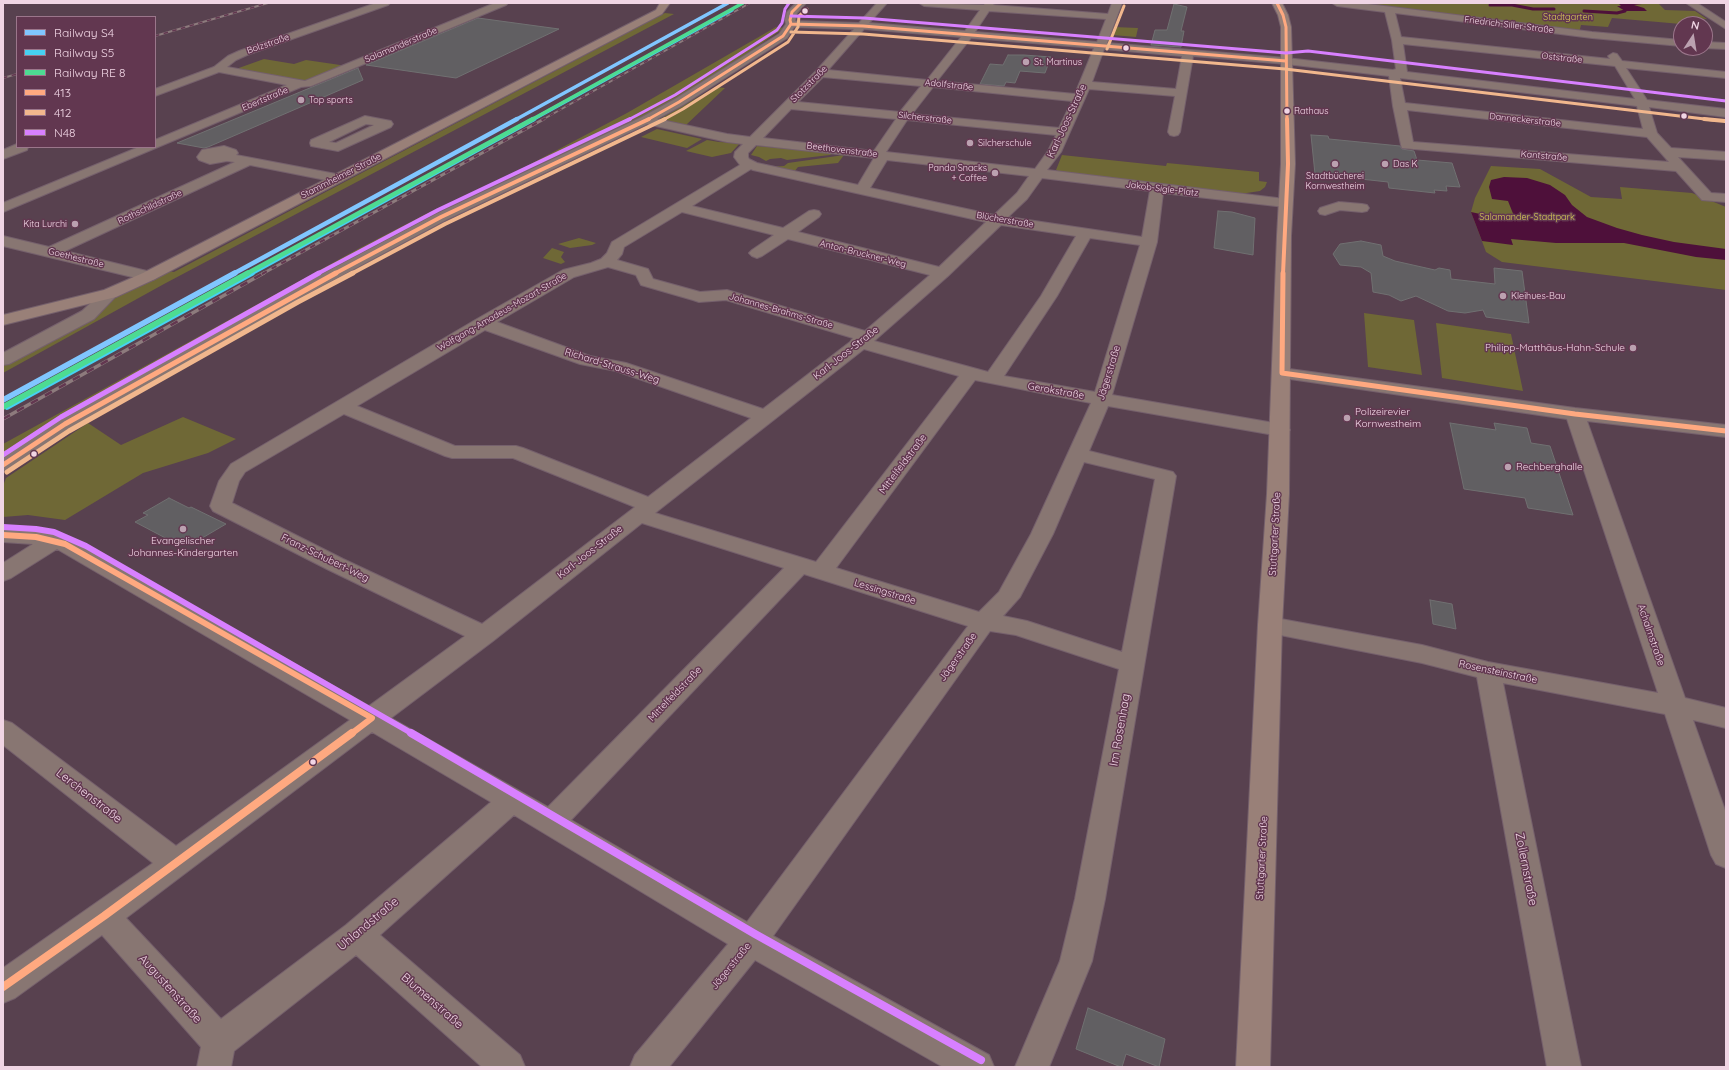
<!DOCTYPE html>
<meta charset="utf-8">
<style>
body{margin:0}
#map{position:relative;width:1729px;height:1070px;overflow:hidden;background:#58414f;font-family:Quicksand,sans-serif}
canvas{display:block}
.frame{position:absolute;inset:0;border:4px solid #f0d5e4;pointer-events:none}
.legend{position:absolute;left:16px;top:16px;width:140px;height:132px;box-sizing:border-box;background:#623750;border:1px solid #9b768b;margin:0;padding:5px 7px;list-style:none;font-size:12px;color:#f0d5e4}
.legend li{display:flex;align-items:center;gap:8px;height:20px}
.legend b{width:20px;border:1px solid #9b768b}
.north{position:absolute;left:1673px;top:16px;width:40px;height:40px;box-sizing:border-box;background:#623750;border:1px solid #9b768b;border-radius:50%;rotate:12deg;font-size:11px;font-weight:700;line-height:16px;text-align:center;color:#f0d5e4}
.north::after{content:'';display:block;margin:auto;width:14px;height:18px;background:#bba1b0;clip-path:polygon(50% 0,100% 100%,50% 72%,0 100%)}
</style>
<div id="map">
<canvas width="1729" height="1070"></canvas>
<div class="frame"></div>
<ul class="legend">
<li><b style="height:5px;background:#80c6ff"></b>Railway S4</li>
<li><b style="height:5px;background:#46d1f2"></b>Railway S5</li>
<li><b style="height:5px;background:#4ddb92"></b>Railway RE 8</li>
<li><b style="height:5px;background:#ffa980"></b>413</li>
<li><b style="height:5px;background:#f1b78d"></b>412</li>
<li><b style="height:5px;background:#d880ff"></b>N48</li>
</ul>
<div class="north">N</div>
</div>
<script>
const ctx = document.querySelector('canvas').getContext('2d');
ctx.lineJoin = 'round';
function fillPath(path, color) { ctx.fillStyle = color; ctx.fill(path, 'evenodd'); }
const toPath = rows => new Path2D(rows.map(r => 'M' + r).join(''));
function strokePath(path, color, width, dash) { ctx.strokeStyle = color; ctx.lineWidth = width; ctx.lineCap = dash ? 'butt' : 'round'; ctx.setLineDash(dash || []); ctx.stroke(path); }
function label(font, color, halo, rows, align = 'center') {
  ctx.font = font + ' Quicksand,sans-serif'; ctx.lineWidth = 3; ctx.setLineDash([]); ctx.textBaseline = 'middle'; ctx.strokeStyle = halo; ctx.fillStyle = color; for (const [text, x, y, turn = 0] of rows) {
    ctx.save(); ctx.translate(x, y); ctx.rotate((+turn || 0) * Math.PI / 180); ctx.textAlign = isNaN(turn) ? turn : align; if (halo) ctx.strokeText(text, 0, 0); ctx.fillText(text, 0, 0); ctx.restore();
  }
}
const green = toPath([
 [1369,3,1658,3,1665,10,1695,11,1707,19,1686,18,1692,24,1681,24,1612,18,1608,27,1581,25,1579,33,1367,5],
 [665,13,674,14,164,284,3,373,3,362,90,316,118,296,168,271,174,272],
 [776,27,784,28,702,84,644,117,66,416,20,444,3,456,3,444,358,249,426,214,508,176,627,113],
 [1114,27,1138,28,1136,37,1112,35],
 [264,59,294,64,306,60,347,66,310,80,301,81,236,69],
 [716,87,725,88,686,125,660,119],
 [657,129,702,139,687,148,641,137],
 [707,140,719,142,740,143,731,153,712,157,686,151],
 [757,146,833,153,830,155,787,160,781,158,770,159,766,161,759,157,751,155],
 [844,155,838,163,798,167,794,172,767,167,784,166,788,163],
 [1062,155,1166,166,1167,163,1259,172,1259,181,1267,182,1265,187,1260,191,1240,194,1058,172,1056,170],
 [1491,166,1540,169,1591,197,1622,199,1620,187,1692,193,1726,207,1726,290,1502,262,1486,252,1471,212,1475,198],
 [579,238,596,243,592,245,570,248,558,244],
 [552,248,564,252,561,257,565,262,561,264,543,258],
 [1364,313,1414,320,1422,375,1368,367],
 [1436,323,1511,334,1523,391,1442,378],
 [183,417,236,439,208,453,143,473,65,520,28,515,3,517,3,486,6,478,88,423,121,445]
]);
const water = toPath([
 [1620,3,1641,3,1642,4,1634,5,1644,8,1647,11,1625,11,1617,6,1621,6,1619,4],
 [1504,177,1527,178,1550,185,1565,195,1572,205,1587,217,1617,228,1642,235,1674,242,1726,249,1726,260,1696,257,1624,243,1556,243,1511,239,1513,245,1482,241,1471,212,1494,217,1494,214,1514,216,1508,201,1492,199,1489,187,1491,180]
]);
const stream = toPath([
 [1490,5,1512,5,1533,9,1554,9],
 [1584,11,1617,13,1625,11]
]);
const building = toPath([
 [1174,4,1187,7,1181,31,1184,31,1181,47,1151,45,1155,30,1167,30,1174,4],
 [478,18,559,29,456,78,366,65,478,18],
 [1008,55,1024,55,1051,57,1045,73,1020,71,1015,83,1006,82,1004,86,980,84,990,64,1003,65,1008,55],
 [358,68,363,80,208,147,204,148,177,143,358,68],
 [1311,135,1328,136,1329,139,1400,146,1402,149,1414,151,1417,160,1452,163,1460,187,1446,186,1447,191,1434,190,1435,193,1389,188,1388,182,1315,174,1311,135],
 [1218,211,1232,212,1255,218,1253,255,1214,248,1218,211],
 [1361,241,1381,245,1383,256,1395,261,1435,270,1439,268,1450,270,1451,279,1495,284,1494,268,1522,271,1529,323,1486,317,1483,310,1465,313,1448,311,1416,296,1401,301,1389,295,1373,292,1371,273,1361,267,1340,265,1333,254,1340,244,1361,241],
 [1450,423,1496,430,1494,423,1527,428,1531,443,1550,446,1573,515,1528,508,1525,498,1464,489,1450,423],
 [169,498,189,508,191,507,226,524,192,544,181,539,175,543,135,522,148,515,143,513,169,498],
 [1430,600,1452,604,1456,629,1433,624,1430,600],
 [1088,1008,1165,1039,1159,1067,1126,1054,1122,1067,1121,1067,1076,1049,1088,1008]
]);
const minor = toPath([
 [376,3,390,3,388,5,247,55,236,60,227,67,305,81,495,3,508,3,506,5,311,86,301,87,3,212,3,203,139,147,155,147,155,140,287,85,219,72,155,96,155,89,214,67,228,56,239,51,376,3],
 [796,3,806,3,797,13,795,21,859,23,877,3,887,3,869,23,965,31,980,10,924,6,919,3,984,5,985,3,995,3,993,5,1108,14,1112,3,1122,3,1107,43,1286,58,1393,70,1396,69,1392,40,1385,12,1337,6,1332,3,1360,3,1592,32,1681,40,1681,46,1592,38,1395,13,1401,37,1610,59,1608,56,1613,53,1617,54,1622,61,1726,72,1726,78,1626,68,1647,100,1726,109,1726,117,1649,107,1657,133,1671,148,1726,152,1726,160,1678,157,1711,193,1726,194,1726,202,1702,200,1676,171,1402,148,1401,145,1393,106,1389,76,1286,64,1193,56,1180,132,1178,135,1174,136,1170,135,1168,132,1175,96,1089,89,1061,152,1047,170,1285,199,1290,200,1292,203,1290,206,1285,207,1163,193,1157,242,1112,395,1280,424,1287,426,1290,430,1287,434,1280,436,1108,406,1089,451,1173,472,1176,476,1105,899,1092,961,1049,1067,1015,1067,1060,961,1075,899,1119,669,1016,635,990,631,773,936,989,1055,994,1067,943,1067,755,960,669,1067,630,1067,635,1055,728,944,514,815,380,935,520,1055,525,1067,482,1067,356,955,234,1051,231,1067,197,1067,201,1047,102,935,15,998,3,1003,3,968,153,863,3,745,3,720,12,723,176,846,350,720,57,549,11,578,3,581,3,563,33,544,3,542,3,528,36,530,73,539,369,706,465,636,327,569,213,511,210,506,219,481,231,464,477,319,563,270,591,263,601,259,607,253,612,242,740,165,734,157,735,152,743,144,727,142,647,124,446,220,300,298,72,428,10,469,3,471,3,456,58,420,288,292,436,214,642,117,675,99,779,34,786,24,785,20,787,12,796,3],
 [989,11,1106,19,1097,42,975,32,989,11],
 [794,27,854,29,816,71,750,137,727,134,657,119,683,105,787,38,794,27],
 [864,29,961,37,927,80,828,70,864,29],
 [971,38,1094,48,1075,94,937,81,971,38],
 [1403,44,1615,66,1635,99,1407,72,1403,44],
 [1104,49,1182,56,1176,89,1092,82,1104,49],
 [823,77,921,86,900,112,798,102,823,77],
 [1400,78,1637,106,1643,129,1405,103,1400,78],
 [933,87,1072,101,1059,128,912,114,933,87],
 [791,109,896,119,874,151,763,138,791,109],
 [1407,110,1647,137,1669,162,1413,142,1407,110],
 [907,120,1056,135,1048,151,1035,169,886,152,907,120],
 [756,145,874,158,858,185,757,163,749,159,748,157,748,153,756,145],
 [887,160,976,170,1029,176,1017,193,994,215,870,188,887,160],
 [751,169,753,170,986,222,939,267,798,232,819,217,821,214,819,211,814,210,809,211,783,228,692,206,751,169],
 [1042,178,1150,191,1142,237,1008,217,1027,199,1042,178],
 [682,212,774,235,752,250,749,253,752,256,757,258,762,256,788,239,930,275,865,331,727,290,700,292,653,279,648,269,617,260,622,254,624,247,682,212],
 [1001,225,1076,236,1041,296,988,372,874,341,948,276,1001,225],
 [1090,238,1140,245,1095,392,1004,376,1057,296,1090,238],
 [608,267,636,275,641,285,693,300,699,302,726,300,853,338,850,342,763,409,626,363,590,356,497,322,574,277,608,267],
 [485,330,580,364,616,371,751,418,648,497,523,448,516,446,455,446,357,406,485,330],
 [864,349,959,376,816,562,655,513,864,349],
 [975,380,1091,403,1031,534,999,592,979,612,836,568,975,380],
 [344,414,445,456,452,458,513,458,635,507,482,624,343,559,232,503,239,481,245,472,344,414],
 [1084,462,1155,479,1122,652,1027,621,1003,616,1020,597,1053,534,1084,462],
 [642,523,784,568,548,807,391,718,493,641,642,523],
 [804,574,968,626,747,922,571,820,804,574],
 [372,732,491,802,346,925,221,1019,126,918,372,732],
 [1686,3,1697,3,1726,22,1726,29,1686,3],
 [1705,42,1726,43,1726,49,1704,48,1705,42],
 [365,116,391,121,393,124,391,127,338,151,311,146,310,143,311,140,365,116],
 [366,124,374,125,336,143,329,142,366,124],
 [17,144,17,147,28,147,27,150,3,159,3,150,17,144],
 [224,146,236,150,238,153,236,155,336,174,341,175,343,178,341,181,336,182,250,165,65,251,155,273,157,276,155,279,149,281,3,246,3,236,49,247,235,162,227,161,210,164,199,160,197,157,202,150,224,146],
 [1339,202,1362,204,1367,205,1369,208,1367,211,1362,212,1340,210,1325,215,1320,214,1318,211,1320,208,1339,202],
 [110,289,116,291,118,294,94,319,9,364,3,365,3,353,82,311,104,291,110,289],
 [1282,368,1575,408,1726,425,1726,437,1587,421,1685,698,1726,708,1726,728,1693,720,1726,813,1726,868,1716,864,1711,855,1665,714,1503,683,1581,1067,1547,1067,1477,677,1422,663,1270,633,1261,631,1258,625,1261,619,1270,617,1422,645,1488,662,1658,693,1567,419,1276,377,1273,373,1276,369,1282,368]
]);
const major = toPath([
 [660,3,670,3,662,14,155,279,116,297,3,325,3,315,104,290,143,273,656,10,660,3],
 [1272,3,1282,3,1288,15,1291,27,1295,164,1291,236,1289,494,1282,625,1270,1067,1236,1067,1258,625,1267,494,1277,236,1281,164,1281,27,1278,15,1272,3]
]);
const railFar2 = toPath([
 [155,36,268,3],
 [3,78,17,74],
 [542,120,750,3]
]);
const railFar1 = toPath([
 [262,274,544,119]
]);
const rail = toPath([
 [3,419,264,273]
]);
const bus1Far4 = toPath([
 [1277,3,1283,15,1286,27,1287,120],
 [791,24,863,26,1286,61],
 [647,120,679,102,783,36,791,24,790,20,792,12,801,3]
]);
const bus1Far3 = toPath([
 [334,274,441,217,649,119],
 [1283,274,1288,164,1287,119]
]);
const bus1Far2 = toPath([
 [1283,273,1282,373,1575,414,1726,431],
 [3,465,65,424,336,273]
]);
const bus1Far1 = toPath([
 [3,535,36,537,65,544,372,718,351,734]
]);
const bus1 = toPath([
 [3,987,104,916,352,733]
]);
const bus2Far2 = toPath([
 [791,32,863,34,1285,69,1713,120],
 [1107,49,1124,6],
 [663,120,683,109,788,42,798,27,799,16,807,9]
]);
const bus2Far1 = toPath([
 [1704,119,1725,121],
 [351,274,445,224,665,119]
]);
const bus2 = toPath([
 [7,472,69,431,298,302,353,273]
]);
const bus3Far4 = toPath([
 [791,16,864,18,1286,53,1308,51,1726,101],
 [628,120,675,95,777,30,782,23,785,9,789,3]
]);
const bus3Far3 = toPath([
 [317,274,438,210,630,119]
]);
const bus3Far2 = toPath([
 [3,455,61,417,319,273]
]);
const bus3Far1 = toPath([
 [3,527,36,529,54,532,86,546,413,734]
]);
const bus3 = toPath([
 [411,733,755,934,981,1060]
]);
const rail1Far2 = toPath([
 [515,120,728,3]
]);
const rail1Far1 = toPath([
 [233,274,517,119]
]);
const rail1 = toPath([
 [3,400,235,273]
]);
const rail2Far2 = toPath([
 [532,120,732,10]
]);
const rail2Far1 = toPath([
 [250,274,534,119]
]);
const rail2 = toPath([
 [7,407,252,273]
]);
const rail3Far2 = toPath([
 [531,120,743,3]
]);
const rail3Far1 = toPath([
 [246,274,533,119]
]);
const rail3 = toPath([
 [3,407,248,273]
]);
const markers = [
 [805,11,3.5,"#f0d5e4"],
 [1126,48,3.5,"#f0d5e4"],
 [1026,62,4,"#bba1b0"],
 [301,100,4,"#bba1b0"],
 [1287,111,3.5,"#f0d5e4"],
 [1684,116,3.5,"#f0d5e4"],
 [970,143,4,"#bba1b0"],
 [1335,164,4,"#bba1b0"],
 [1385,164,4,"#bba1b0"],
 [995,173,4,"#bba1b0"],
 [75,224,4,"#bba1b0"],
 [1503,296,4,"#bba1b0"],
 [1633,348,4,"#bba1b0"],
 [1347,418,4,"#bba1b0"],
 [34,454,3.5,"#f0d5e4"],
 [1508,467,4,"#bba1b0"],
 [183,529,4,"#bba1b0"],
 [313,762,3.5,"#f0d5e4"]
];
const farParknames = [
 ["Stadtgarten",1568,17],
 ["Salamander-Stadtpark",1527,217]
];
const farStreetnames = [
 ["Friedrich-Siller-Straße",1509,25,7],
 ["Bolzstraße",268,44,-19],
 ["Salamanderstraße",401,45,-23],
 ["Oststraße",1562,58,6],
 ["Stotzstraße",809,84,-45],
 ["Adolfstraße",949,85,6],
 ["Ebertstraße",265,99,-23],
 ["Silcherstraße",925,118,6],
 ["Danneckerstraße",1525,120,6],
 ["Beethovenstraße",842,150,7],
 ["Kantstraße",1544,156,5],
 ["Stammheimer Straße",341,176,-27],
 ["Jakob-Sigle-Platz",1162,189,7],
 ["Rothschildstraße",150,207,-25],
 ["Blücherstraße",1005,220,10],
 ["Anton-Bruckner-Weg",863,254,14],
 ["Goethestraße",76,258,14],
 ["Johannes-Brahms-Straße",781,311,16],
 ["Wolfgang-Amadeus-Mozart-Straße",502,312,-30]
];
const farPoinames = [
 ["St. Martinus",1034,62],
 ["Top sports",309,100],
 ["Silcherschule",978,143],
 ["Das K",1393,164],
 ["Panda Snacks",987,168,"right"],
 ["+ Coffee",987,178,"right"],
 ["Stadtbücherei",1335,176,"center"],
 ["Kornwestheim",1335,186,"center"],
 ["Kita Lurchi",67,224,"right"],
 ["Kleihues-Bau",1511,296]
];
const busNames = [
 ["Rathaus",1294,111]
];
const streetNames = [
 ["Karl-Joos-Straße",1067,121,-65],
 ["Karl-Joos-Straße",846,353,-38],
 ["Richard-Strauss-Weg",612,366,17],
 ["Jägerstraße",1109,373,-73],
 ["Gerokstraße",1056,391,10],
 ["Mittelfeldstraße",903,464,-53],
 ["Stuttgarter Straße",1275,534,-87],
 ["Karl-Joos-Straße",590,552,-38],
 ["Franz-Schubert-Weg",325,558,26],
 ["Lessingstraße",885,592,17],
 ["Achalmstraße",1651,635,71],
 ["Jägerstraße",958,657,-54],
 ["Rosensteinstraße",1498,672,12],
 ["Mittelfeldstraße",675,694,-46],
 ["Stuttgarter Straße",1262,858,-87],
 ["Jägerstraße",731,966,-51]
];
const poiNames = [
 ["Philipp-Matthäus-Hahn-Schule",1625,348,"right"],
 ["Polizeirevier",1355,412],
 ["Kornwestheim",1355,424],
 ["Rechberghalle",1516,467],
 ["Evangelischer",183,541,"center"],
 ["Johannes-Kindergarten",183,553,"center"]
];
const nearStreetnames = [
 ["Im Rosenhag",1120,730,-80],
 ["Lerchenstraße",89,796,38],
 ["Zollernstraße",1526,869,79],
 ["Uhlandstraße",368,924,-40],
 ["Augustenstraße",170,989,48],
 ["Blumenstraße",432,1001,41]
];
fillPath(green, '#6f6836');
fillPath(water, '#4e103a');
strokePath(stream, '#4e103a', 3);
fillPath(building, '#615f62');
strokePath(building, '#707071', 1);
strokePath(minor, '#75606c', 2);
strokePath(major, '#75606c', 2);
fillPath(minor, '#887672');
fillPath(major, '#998078');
strokePath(railFar2, '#8d7b7d', 2);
strokePath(railFar1, '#8d7b7d', 3);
strokePath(rail, '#8d7b7d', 3.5);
strokePath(railFar2, '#623750', 1.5, [4.5]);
strokePath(railFar1, '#623750', 2, [5.5]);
strokePath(rail, '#623750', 2.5, [8]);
strokePath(bus1Far4, '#ffa980', 3);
strokePath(bus1Far3, '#ffa980', 4);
strokePath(bus1Far2, '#ffa980', 5);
strokePath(bus1Far1, '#ffa980', 6);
strokePath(bus1, '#ffa980', 8);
strokePath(bus2Far2, '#f1b78d', 3);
strokePath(bus2Far1, '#f1b78d', 4);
strokePath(bus2, '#f1b78d', 5);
strokePath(bus3Far4, '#d880ff', 3);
strokePath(bus3Far3, '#d880ff', 4);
strokePath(bus3Far2, '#d880ff', 5);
strokePath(bus3Far1, '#d880ff', 6);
strokePath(bus3, '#d880ff', 8);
strokePath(rail1Far2, '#80c6ff', 3.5);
strokePath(rail1Far1, '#80c6ff', 4.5);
strokePath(rail1, '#80c6ff', 5.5);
strokePath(rail2Far2, '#46d1f2', 3.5);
strokePath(rail2Far1, '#46d1f2', 4.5);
strokePath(rail2, '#46d1f2', 5.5);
strokePath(rail3Far2, '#4ddb92', 3.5);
strokePath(rail3Far1, '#4ddb92', 4.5);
strokePath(rail3, '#4ddb92', 5.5);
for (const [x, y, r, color] of markers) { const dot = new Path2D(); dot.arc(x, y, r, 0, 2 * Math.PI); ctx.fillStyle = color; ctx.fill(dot); strokePath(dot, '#623750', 1.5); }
label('9px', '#d6cb56', '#623750', farParknames);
label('9px', '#f0d5e4', '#623750', farStreetnames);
label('9px', '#f0d5e4', '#623750', farPoinames, 'left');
label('9px', '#f0d5e4', '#623750', busNames, 'left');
label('10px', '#f0d5e4', '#623750', streetNames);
label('10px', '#f0d5e4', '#623750', poiNames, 'left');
label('12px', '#f0d5e4', '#623750', nearStreetnames);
</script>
